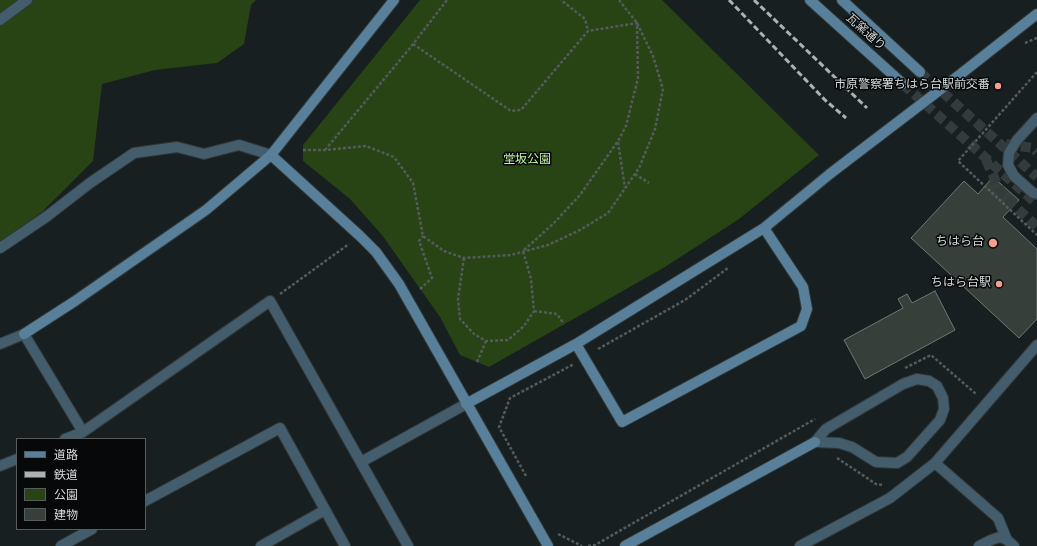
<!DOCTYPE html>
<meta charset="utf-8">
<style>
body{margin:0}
#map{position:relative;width:1037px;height:546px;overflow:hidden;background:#171f20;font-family:Overpass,"Noto Sans JP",sans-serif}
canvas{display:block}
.legend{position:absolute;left:16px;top:438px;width:130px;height:92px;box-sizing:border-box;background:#060809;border:1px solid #595c5d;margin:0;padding:5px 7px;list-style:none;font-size:12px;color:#d5dbdb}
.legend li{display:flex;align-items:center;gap:8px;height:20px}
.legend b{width:20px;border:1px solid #595c5d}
</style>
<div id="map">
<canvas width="1037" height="546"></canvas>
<ul class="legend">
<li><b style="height:5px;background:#59809b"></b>道路</li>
<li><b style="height:5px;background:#abb2b2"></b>鉄道</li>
<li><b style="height:11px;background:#284314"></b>公園</li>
<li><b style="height:11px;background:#373f3b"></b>建物</li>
</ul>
</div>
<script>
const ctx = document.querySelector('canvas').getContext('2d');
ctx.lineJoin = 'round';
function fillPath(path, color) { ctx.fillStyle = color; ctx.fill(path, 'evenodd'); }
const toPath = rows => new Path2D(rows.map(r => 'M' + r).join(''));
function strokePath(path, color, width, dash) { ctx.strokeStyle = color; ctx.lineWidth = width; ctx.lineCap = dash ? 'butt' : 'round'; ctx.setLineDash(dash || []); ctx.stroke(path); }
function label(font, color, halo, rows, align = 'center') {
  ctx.font = font + ' Overpass,"Noto Sans JP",sans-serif'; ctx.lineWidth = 3; ctx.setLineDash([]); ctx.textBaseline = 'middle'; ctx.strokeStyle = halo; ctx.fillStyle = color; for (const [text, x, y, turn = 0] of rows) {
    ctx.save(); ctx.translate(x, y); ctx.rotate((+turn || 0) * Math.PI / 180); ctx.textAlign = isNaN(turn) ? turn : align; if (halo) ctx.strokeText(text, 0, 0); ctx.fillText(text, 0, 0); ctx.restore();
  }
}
const green = toPath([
 [0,0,256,0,251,5,244,44,217,63,155,70,102,84,93,161,42,212,0,242],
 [420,0,662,0,819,155,739,219,665,267,489,367,460,355,440,317,382,235,350,199,303,161,303,145]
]);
const building = toPath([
 [993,177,1019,200,1003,217,1037,249,1037,319,1019,338,911,238,964,181,978,194,993,177],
 [935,291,955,330,865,379,844,340,903,308,898,299,907,294,912,303,935,291]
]);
const secondaryTunnel = toPath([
 [920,72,1037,177],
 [903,84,1037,204],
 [1006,144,1033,148,1037,152],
 [986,160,1001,193,1037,227]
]);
const path = toPath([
 [1025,43,1037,38],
 [413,44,511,111,521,110,588,31,585,19,561,0],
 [1037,72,958,161,1037,235],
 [618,142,625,188],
 [303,150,325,150,366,146,394,157,413,183,423,236,444,251,464,258,511,255,548,245,580,230,608,213,639,168,655,129,663,89,653,56,637,23,619,0],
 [325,150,410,48,447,0],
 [635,174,649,183],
 [464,258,458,299,460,319,474,334,486,341,508,340,524,326,534,311,531,279,523,251,554,223,580,195,618,141,626,126,638,78,637,23,588,31],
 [420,289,432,278,419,241,423,236],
 [280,294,349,244],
 [534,311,557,314,564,324],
 [598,349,685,300,728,268],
 [477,362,486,341],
 [905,368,931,355,976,394],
 [837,458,876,484,884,485],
 [526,476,499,427,510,398,574,364],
 [558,534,582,546],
 [588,546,595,545,815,419]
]);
const street = toPath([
 [0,20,27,0],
 [1037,118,1017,140,1009,153,1008,165,1014,176,1033,193,1037,194],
 [0,248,46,217,90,183,134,153,177,147,204,154,239,145,271,155],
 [0,344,24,334,83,432],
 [917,379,929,381,937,386,943,398,944,409,940,420,907,457,897,463,876,462,852,447,839,443,815,442,826,429,903,384,917,379],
 [65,439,83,432,270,301,408,546],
 [361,462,466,404],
 [935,463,998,518,1007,540],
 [0,466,17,459],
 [145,501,280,428,345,546],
 [61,546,92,529],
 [261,546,325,510],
 [800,546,890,498,935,463,1037,345],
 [979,546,991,540,1000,537,1007,540,1014,546]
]);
const secondary = toPath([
 [810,0,903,84],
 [842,0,920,72],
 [962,73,1037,14],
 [271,155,360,236,376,252,399,284,548,546],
 [24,334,75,301,206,210,271,155,394,0],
 [576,344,622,422,801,326,807,309,803,287,764,228],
 [466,404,576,344,764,228,831,173],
 [625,546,815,442]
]);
const rail = toPath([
 [729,0,825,100,846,118],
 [754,0,867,108]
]);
const secondaryBridge = toPath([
 [831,173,962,73]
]);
const markers = [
 [998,86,4,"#f59d8f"],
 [993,243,5,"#f59d8f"],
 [999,284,4,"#f59d8f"]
];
const streetNames = [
 ["瓦窯通り",865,33,42]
];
const poiNames = [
 ["市原警察署ちはら台駅前交番",990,86],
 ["ちはら台",984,243],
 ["ちはら台駅",991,284]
];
const parkNames = [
 ["堂坂公園",527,161]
];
fillPath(green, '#284314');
fillPath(building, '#373f3b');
strokePath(building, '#6f7874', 1);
strokePath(secondaryTunnel, '#343b3c', 10, [10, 5]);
strokePath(street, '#32393a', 12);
strokePath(secondary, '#32393a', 12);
strokePath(path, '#545b5c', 2.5, [3, 2]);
strokePath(street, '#445d6d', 10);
strokePath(secondary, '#59809b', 10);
strokePath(rail, '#abb2b2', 3, [6, 3]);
strokePath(secondaryBridge, '#32393a', 12, []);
strokePath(secondaryBridge, '#59809b', 10);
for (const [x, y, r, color] of markers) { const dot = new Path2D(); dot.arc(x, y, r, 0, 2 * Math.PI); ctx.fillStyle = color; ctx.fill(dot); strokePath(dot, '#060809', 1.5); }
label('12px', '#d5dbdb', '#060809', streetNames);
label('12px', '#d5dbdb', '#060809', poiNames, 'right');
label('12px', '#c0f3a1', '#060809', parkNames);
</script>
